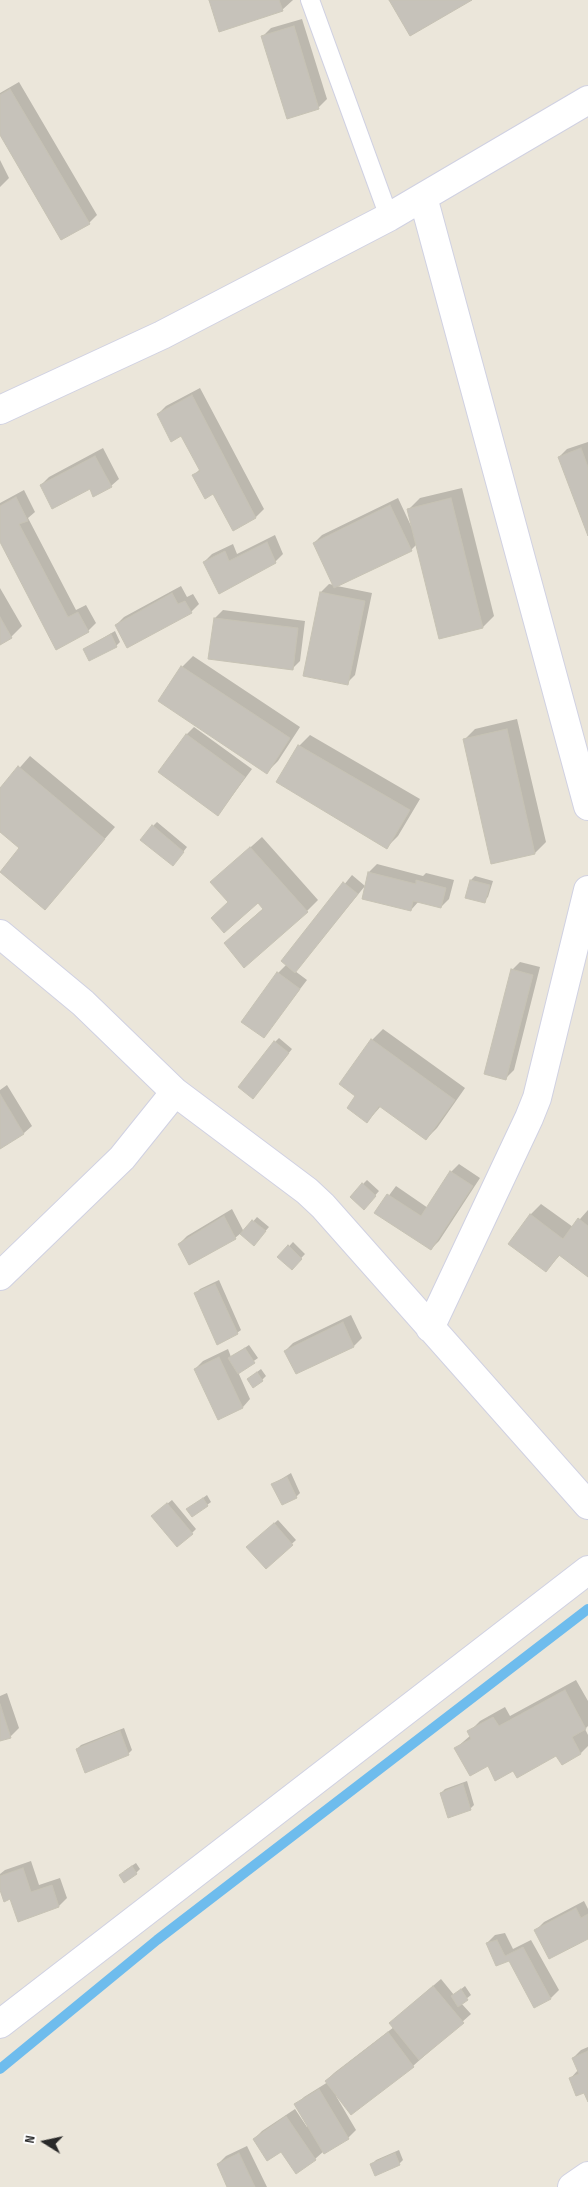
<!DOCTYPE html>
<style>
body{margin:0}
#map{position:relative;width:588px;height:2187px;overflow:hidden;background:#ebe6da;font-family:"Sofia Sans Condensed",sans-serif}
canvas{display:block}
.north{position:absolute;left:20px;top:2117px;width:50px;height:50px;-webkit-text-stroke:4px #fff;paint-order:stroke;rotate:280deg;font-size:14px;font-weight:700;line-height:20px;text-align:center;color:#292929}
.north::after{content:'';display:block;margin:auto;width:18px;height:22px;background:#292929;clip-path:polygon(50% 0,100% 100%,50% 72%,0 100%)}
</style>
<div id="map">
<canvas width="588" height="2187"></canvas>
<div class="north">N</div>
</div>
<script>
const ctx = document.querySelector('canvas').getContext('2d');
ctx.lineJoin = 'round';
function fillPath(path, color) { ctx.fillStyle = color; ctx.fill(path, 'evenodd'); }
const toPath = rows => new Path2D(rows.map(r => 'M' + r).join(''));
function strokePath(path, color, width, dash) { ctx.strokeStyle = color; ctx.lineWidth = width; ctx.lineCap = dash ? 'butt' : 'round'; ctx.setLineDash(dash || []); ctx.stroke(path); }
const shadow = toPath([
 [210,0,293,0,282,10],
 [302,19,327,99,319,107,288,117,263,36,271,28],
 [19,82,97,215,89,223,0,133,0,93],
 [0,160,9,178,0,187],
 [200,388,264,509,256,517,233,529,214,493,194,475,200,469,182,435,158,414,166,406],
 [588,442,588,533,559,457,567,449],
 [103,448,119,479,111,486,41,485,49,477],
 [462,488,494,616,483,627,440,638,417,544,411,550,337,586,372,593,355,675,347,683,321,592,329,584,334,585,314,543,322,535,398,498,412,528,409,509,420,498],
 [24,490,35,512,28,518,76,610,86,605,96,623,88,631,57,648,0,540,0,503],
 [275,535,283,554,275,562,204,562,212,554,233,544,237,554],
 [181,586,187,597,193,594,199,604,191,612,116,625,124,617],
 [0,588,22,626,11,637,0,643],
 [223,610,305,621,300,661,292,669,215,618],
 [115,631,120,642,116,646,84,649],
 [193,656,300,727,278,761,267,772,182,667],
 [517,719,546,842,535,853,464,740,475,729],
 [194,727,252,769,218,815,186,735],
 [310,735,420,799,398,836,387,847,299,746],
 [30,756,115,827,45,909,21,848,0,831,0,790],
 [157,822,187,847,176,861,153,826],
 [262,837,318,900,307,911,236,932,264,908,258,901,229,902,223,872],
 [377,864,423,876,426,873,454,880,449,899,441,907,419,901,411,910,369,872],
 [352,875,365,886,295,971,307,980,264,1036,278,973,287,964,282,961],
 [475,876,493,881,488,897,484,901,471,880],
 [520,962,540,967,514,1070,506,1078,512,970],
 [383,1029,465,1088,437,1128,426,1139,381,1106,367,1122,357,1095,341,1084,372,1040],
 [279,1038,292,1049,257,1093,275,1042],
 [7,1085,32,1126,24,1133,0,1148,0,1090],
 [459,1164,480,1178,439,1241,431,1249,376,1213,396,1186,428,1208,451,1172],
 [367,1180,379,1191,364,1208,351,1196],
 [541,1204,573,1227,588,1210,588,1275,560,1255,546,1271,530,1215],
 [232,1209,244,1232,257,1217,269,1227,254,1244,241,1233,235,1238,179,1244,187,1236],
 [293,1242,305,1254,292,1268,279,1257],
 [219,1280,241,1330,237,1333,196,1293,200,1289],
 [351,1315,362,1338,354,1346,296,1373,285,1351,293,1343],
 [249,1345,258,1358,238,1372,250,1399,243,1407,219,1418,195,1369,203,1361,228,1349,231,1357],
 [261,1369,266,1376,262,1380,248,1379],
 [291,1473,300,1493,296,1497,273,1484],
 [207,1495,211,1502,207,1505,192,1506],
 [172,1500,196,1529,192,1533,157,1512],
 [278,1520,296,1540,266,1568,252,1543],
 [576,1680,588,1701,588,1726,585,1729,588,1735,588,1746,581,1753,562,1764,557,1754,514,1769,488,1764,456,1748,471,1735,469,1732,480,1721,505,1707,510,1716],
 [7,1693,19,1728,11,1736,0,1740,0,1696],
 [124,1728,132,1750,128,1754,77,1749,81,1745],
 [467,1781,474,1805,470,1809,441,1793,445,1789],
 [31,1861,39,1885,60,1878,67,1898,59,1906,18,1920,11,1898,0,1887,0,1874,5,1870],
 [136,1863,140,1869,136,1873,124,1871],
 [584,1901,588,1909,588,1938,536,1930,544,1922],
 [505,1933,513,1949,531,1940,559,1990,551,1998,510,1960,487,1943,495,1935],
 [441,1979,454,1995,465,1986,471,1995,461,2003,471,2014,413,2066,336,2096,356,2130,348,2138,324,2151,315,2159,281,2150,254,2139,262,2131,295,2109,307,2127,309,2126,296,2105,304,2097,328,2082,326,2081,334,2073,394,2027,390,2023],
 [588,2047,588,2099,585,2091,570,2079,578,2070,573,2058,581,2050],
 [247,2146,267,2187,229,2187,218,2164,226,2156],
 [399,2150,403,2160,399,2164,372,2164,376,2160]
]);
const stream = toPath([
 [0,2069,157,1940,588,1609]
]);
const building = toPath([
 [209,0,279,0,283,11,219,32,209,0],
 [389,0,472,0,410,36,389,0],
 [294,26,319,109,287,119,261,36,294,26],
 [10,89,90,224,61,240,0,135,0,95,10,89],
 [192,395,256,518,233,531,213,494,205,499,192,475,200,471,181,436,171,442,157,414,192,395],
 [581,448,588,467,588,536,558,457,581,448],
 [95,456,112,487,93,497,90,489,52,509,40,485,95,456],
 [16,497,28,521,19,524,68,617,78,612,89,632,56,650,0,542,0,506,16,497],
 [451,498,483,628,439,639,407,509,451,498],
 [390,505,412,551,334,588,313,543,390,505],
 [267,542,276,563,219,594,203,562,225,551,229,561,267,542],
 [320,592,365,601,348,685,303,676,320,592],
 [172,593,178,604,185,601,192,613,127,648,115,625,172,593],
 [0,617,12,638,0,645,0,617],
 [214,618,298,628,293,670,208,659,214,618],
 [111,634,117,647,89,661,83,649,111,634],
 [181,666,290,738,267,774,158,701,181,666],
 [507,729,535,854,491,864,463,739,507,729],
 [186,734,245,777,218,816,158,772,186,734],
 [298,745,410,810,387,849,276,782,298,745],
 [18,766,105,839,45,910,0,872,19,848,0,832,0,788,18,766],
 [152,825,184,852,173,866,140,840,152,825],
 [250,847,308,912,244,968,224,943,263,909,258,903,224,933,211,918,228,902,210,882,250,847],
 [368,872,416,884,416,880,446,888,441,908,413,901,411,911,362,899,368,872],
 [470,880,490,885,485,903,465,898,470,880],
 [343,882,358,894,295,973,281,961,343,882],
 [511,969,533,975,506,1080,484,1074,511,969],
 [277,972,300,989,264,1038,241,1022,277,972],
 [371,1039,455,1100,426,1140,379,1106,367,1123,347,1108,355,1096,339,1084,371,1039],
 [274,1041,289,1053,253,1099,238,1087,274,1041],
 [0,1094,24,1134,0,1149,0,1094],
 [450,1171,473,1186,431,1250,374,1213,387,1194,421,1216,450,1171],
 [362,1183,376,1196,364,1210,350,1197,362,1183],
 [530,1214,563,1239,578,1218,588,1226,588,1277,559,1255,546,1272,508,1244,530,1214],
 [224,1216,236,1239,189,1265,178,1244,224,1216],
 [252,1220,266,1231,254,1246,240,1234,252,1220],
 [288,1245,302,1259,292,1270,277,1257,288,1245],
 [215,1284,238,1334,217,1345,194,1293,215,1284],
 [343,1322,354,1347,296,1374,284,1351,343,1322],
 [245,1348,255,1363,238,1374,228,1358,245,1348],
 [219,1357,243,1408,218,1420,194,1369,219,1357],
 [257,1372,263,1381,253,1388,247,1379,257,1372],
 [287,1477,297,1498,282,1505,271,1484,287,1477],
 [203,1498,208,1506,192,1517,186,1509,203,1498],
 [167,1503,193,1534,177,1547,151,1516,167,1503],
 [274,1523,293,1545,266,1569,246,1547,274,1523],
 [565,1690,586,1729,572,1737,581,1754,562,1765,556,1756,517,1778,513,1771,495,1781,488,1766,470,1776,454,1748,471,1739,467,1731,493,1717,499,1726,565,1690],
 [0,1704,11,1738,0,1741,0,1704],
 [120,1731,129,1755,85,1773,76,1749,120,1731],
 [463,1784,471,1810,448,1818,440,1793,463,1784],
 [132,1866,137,1874,124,1883,119,1875,132,1866],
 [23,1868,31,1892,52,1885,59,1907,18,1922,10,1899,4,1902,0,1890,0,1876,23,1868],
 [576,1908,581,1918,588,1914,588,1939,549,1959,534,1930,576,1908],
 [497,1940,505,1956,523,1947,551,1999,534,2008,509,1961,496,1966,486,1943,497,1940],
 [433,1986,464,2023,419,2060,389,2023,433,1986],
 [461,1989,468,2000,458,2007,451,1996,461,1989],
 [388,2032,414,2067,351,2115,325,2081,388,2032],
 [588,2051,588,2102,584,2093,576,2096,569,2078,579,2074,572,2058,588,2051],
 [319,2089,349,2139,324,2154,294,2104,319,2089],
 [286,2116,316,2160,296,2174,281,2152,267,2161,253,2139,286,2116],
 [239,2153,255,2187,227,2187,217,2164,239,2153],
 [395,2153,400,2165,375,2176,370,2164,395,2153]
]);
const service = toPath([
 [310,0,389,217]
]);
const minor = toPath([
 [423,197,588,806],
 [0,410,162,335,389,217,588,100],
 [0,934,83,1003,175,1092,307,1191,323,1206,588,1505],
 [0,1276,122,1158,175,1092],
 [430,1328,529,1118,537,1098,588,890],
 [0,2024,588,1570],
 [572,2187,588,2176]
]);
fillPath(shadow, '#0003');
strokePath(stream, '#6ebced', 10);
fillPath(building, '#c6c2ba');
strokePath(building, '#c6c2b4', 1);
strokePath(service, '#d0d1e2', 20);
strokePath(minor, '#d0d1e2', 30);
strokePath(service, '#fff', 18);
strokePath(minor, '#fff', 28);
</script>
